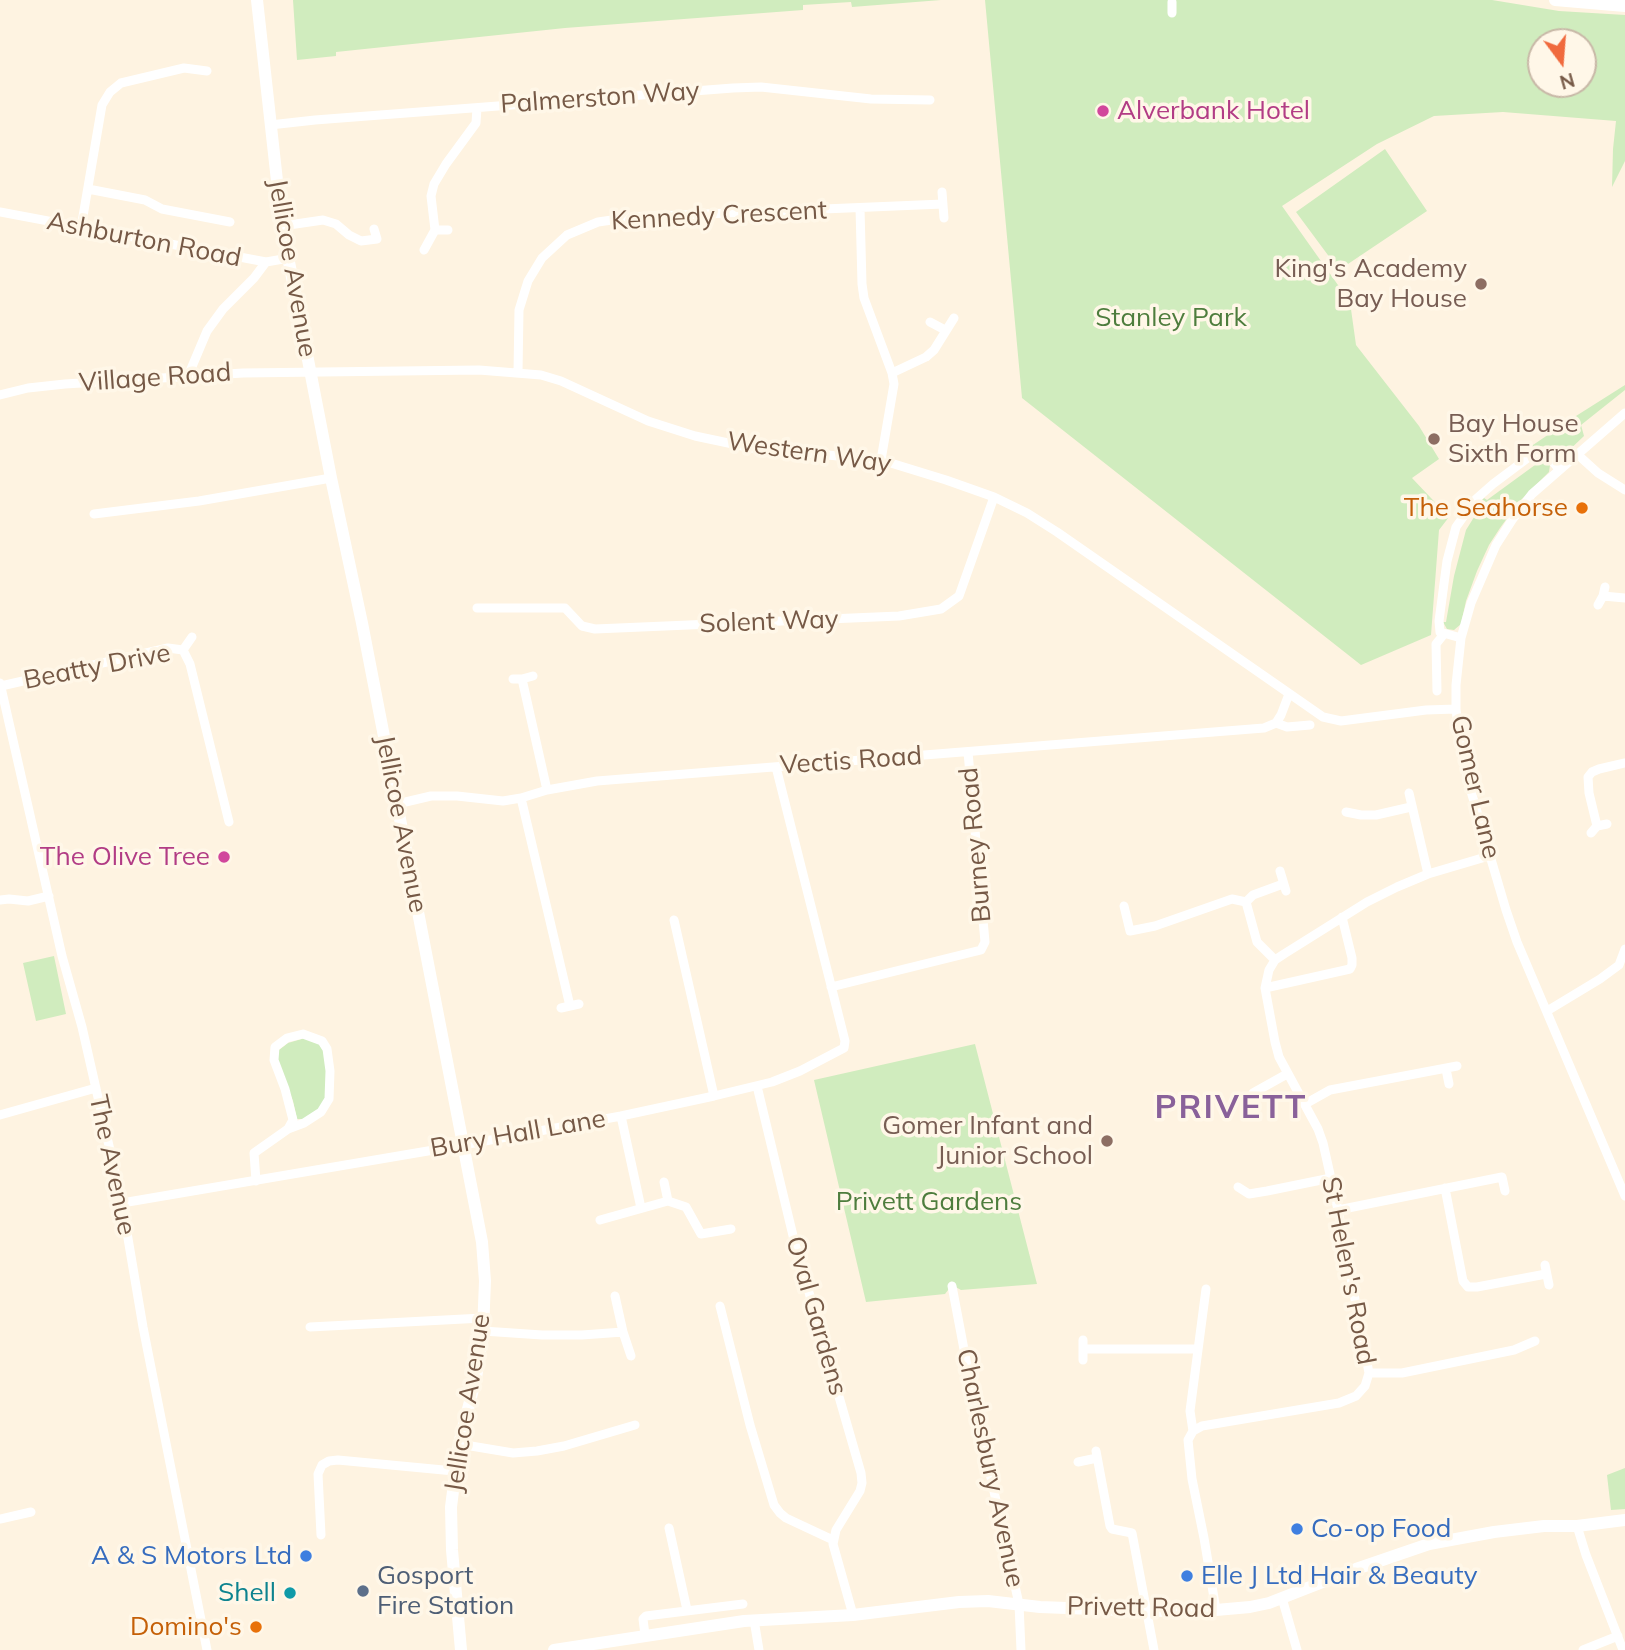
<!DOCTYPE html>
<style>
body{margin:0}
#map{position:relative;width:1625px;height:1650px;overflow:hidden;background:#fef3e1;font-family:Mulish,sans-serif}
canvas{display:block}
.north{position:absolute;left:1527px;top:28px;width:70px;height:70px;box-sizing:border-box;background:#fff7e8;border:2px solid #c8b8a7;border-radius:50%;rotate:164deg;font-size:19px;font-weight:700;line-height:28px;text-align:center;color:#765946}
.north::after{content:'';display:block;margin:auto;width:24px;height:32px;background:#f06a3d;clip-path:polygon(50% 0,100% 100%,50% 72%,0 100%)}
</style>
<div id="map">
<canvas width="1625" height="1650"></canvas>
<div class="north">N</div>
</div>
<script>
const ctx = document.querySelector('canvas').getContext('2d');
ctx.lineJoin = 'round';
function fillPath(path, color) { ctx.fillStyle = color; ctx.fill(path, 'evenodd'); }
const toPath = rows => new Path2D(rows.map(r => 'M' + r).join(''));
function strokePath(path, color, width, dash) { ctx.strokeStyle = color; ctx.lineWidth = width; ctx.lineCap = dash ? 'butt' : 'round'; ctx.setLineDash(dash || []); ctx.stroke(path); }
function label(font, color, halo, rows, align = 'center') {
  ctx.font = font + ' Mulish,sans-serif'; ctx.lineWidth = 7; ctx.setLineDash([]); ctx.textBaseline = 'middle'; ctx.strokeStyle = halo; ctx.fillStyle = color; for (const [text, x, y, turn = 0] of rows) {
    ctx.save(); ctx.translate(x, y); ctx.rotate((+turn || 0) * Math.PI / 180); ctx.textAlign = isNaN(turn) ? turn : align; if (halo) ctx.strokeText(text, 0, 0); ctx.fillText(text, 0, 0); ctx.restore();
  }
}
const green = toPath([
 [293,0,941,0,852,7,851,2,803,5,803,10,565,28,336,52,336,56,297,60],
 [985,0,1492,0,1559,11,1625,15,1625,161,1612,187,1613,149,1616,121,1503,112,1434,116,1377,144,1282,206,1350,302,1356,345,1419,426,1439,459,1412,478,1449,517,1439,530,1431,635,1361,665,1022,398],
 [1541,42,1583,42,1583,84,1541,84],
 [1385,149,1427,211,1339,270,1296,212],
 [1625,385,1625,390,1581,425,1584,436,1563,456,1556,456,1548,447,1540,446,1527,449,1576,416],
 [1538,458,1547,459,1550,465,1549,472,1519,502,1500,528,1489,545,1477,571,1466,601,1461,624,1454,630,1447,629,1443,622,1446,622,1454,576,1466,530,1476,514,1473,511,1476,506,1484,498,1487,500,1535,465,1534,463],
 [54,956,66,1014,36,1021,23,963],
 [305,1038,318,1043,324,1051,327,1073,326,1097,321,1108,304,1119,297,1119,293,1101,277,1061,279,1050,288,1043],
 [975,1044,1037,1284,961,1290,952,1285,945,1294,866,1302,814,1080],
 [1625,1468,1625,1509,1611,1510,1607,1475]
]);
const street = toPath([
 [1172,2,1172,13],
 [270,125,315,120,733,88,761,87,871,99,930,100],
 [88,189,145,200,162,209,230,222],
 [942,192,944,218],
 [860,208,862,284,864,298,892,373,894,384,881,460],
 [0,212,266,262,289,258],
 [282,226,323,220,336,224,349,235,361,241,377,239,374,229],
 [81,228,102,105,110,92,121,83,184,68,207,71],
 [435,230,431,196,434,184,446,164,476,123,477,108],
 [424,250,435,230,448,230],
 [930,322,945,330],
 [518,372,519,310,528,281,542,258,567,235,598,222,633,217,943,204],
 [892,373,926,357,934,350,954,318],
 [188,376,207,331,223,309,254,278,266,262],
 [0,395,28,388,65,384,243,373,479,370,541,375,561,381,648,421,695,436,752,448,881,460,946,480,994,497,1027,513,1057,532,1323,717,1341,721,1426,710,1456,709],
 [1625,413,1532,494,1512,520,1496,545,1471,603,1461,638,1456,685,1456,709,1460,744,1470,788,1506,910,1517,942,1625,1196],
 [1577,454,1598,473,1625,490],
 [94,514,199,501,331,478],
 [1603,596,1625,598],
 [1598,605,1603,596,1605,587],
 [477,608,565,608,582,626,595,629,899,616,941,609,959,596,994,497],
 [1461,638,1440,632,1439,621,1447,561,1456,527,1476,499,1493,484,1533,454,1540,453,1547,455,1559,469],
 [183,650,192,637],
 [513,679,522,679,533,676],
 [522,679,547,790],
 [0,683,62,956,82,1027,122,1203,143,1327,207,1650],
 [1,686,168,648,183,650,190,664,229,822],
 [1437,691,1436,644,1444,634],
 [1276,723,1287,727,1310,725],
 [1409,793,1428,874],
 [521,798,570,1006],
 [397,804,431,796,457,796,503,801,521,798,547,790,597,781,1264,728,1276,723,1281,715,1289,694],
 [1346,812,1361,815,1376,815,1411,807],
 [1597,826,1589,793,1588,777,1592,772,1599,769,1625,763],
 [1591,833,1597,826,1607,824],
 [1280,871,1286,891],
 [0,900,9,899,28,901,49,896],
 [1246,902,1253,895,1283,884],
 [1124,906,1130,931,1155,926,1232,899,1246,902,1257,942,1275,960],
 [674,920,714,1096],
 [831,987,981,950,985,942,968,752],
 [1265,988,1350,969,1352,965,1352,958,1342,917],
 [561,1008,579,1004],
 [1547,1011,1600,979,1619,965,1625,949],
 [1446,1069,1449,1084],
 [757,1086,795,1244,861,1473,862,1483,860,1491,836,1530,833,1544,853,1615],
 [1253,1093,1287,1074],
 [1305,1104,1330,1090,1457,1066],
 [0,1115,96,1088],
 [621,1116,641,1208],
 [256,1181,254,1153,288,1129,293,1120,285,1089,274,1060,275,1047,287,1038,303,1034,322,1041,327,1049,330,1071,329,1099,321,1112,304,1123,288,1129],
 [664,1182,668,1201],
 [1238,1187,1249,1194,1267,1191,1331,1178],
 [1445,1188,1463,1281,1468,1287,1477,1287,1546,1274],
 [122,1203,463,1145,621,1116,714,1096,772,1082,800,1071,844,1048,845,1041,776,767],
 [1338,1210,1502,1177,1505,1191],
 [600,1220,668,1201,686,1207,701,1234,731,1229],
 [1545,1265,1549,1285],
 [952,1286,973,1397,1019,1604,1021,1650],
 [1206,1289,1190,1411,1193,1431,1188,1440,1192,1479,1204,1538,1216,1610],
 [615,1296,623,1332,631,1356],
 [720,1306,750,1425,774,1505,780,1513,786,1518,833,1540],
 [310,1327,483,1318],
 [483,1331,542,1335,582,1335,623,1332],
 [1083,1340,1083,1360],
 [1083,1349,1198,1349],
 [1369,1373,1402,1373,1514,1350,1535,1341],
 [1193,1431,1202,1426,1339,1403,1356,1396,1365,1386,1369,1373,1338,1210,1323,1143,1318,1129,1279,1057,1275,1042,1265,988,1269,970,1275,960,1284,954,1367,902,1397,887,1428,874,1489,856],
 [459,1444,513,1453,537,1451,564,1446,635,1425],
 [1096,1451,1110,1526,1112,1529,1132,1533,1154,1650],
 [1078,1462,1097,1458],
 [0,1519,31,1512],
 [1577,1526,1586,1555,1623,1650],
 [669,1528,687,1610],
 [321,1535,318,1474,322,1465,329,1461,338,1460,454,1471],
 [1282,1598,1297,1650],
 [754,1620,759,1650],
 [645,1635,643,1619,646,1616,743,1604],
 [1583,1650,1618,1636]
]);
const secondary = toPath([
 [257,0,282,226,331,478,362,623,482,1242,485,1281,483,1331,476,1378,459,1444,451,1507,452,1550,461,1650],
 [1555,0,1625,6],
 [554,1650,744,1621,853,1615,959,1602,988,1601,1040,1607,1146,1611,1216,1610,1250,1607,1269,1603,1356,1569,1429,1544,1494,1532,1544,1526,1577,1526,1625,1520]
]);
const markers = [
 [1103,111,7,"#d1479c"],
 [1481,284,7,"#8d6e63"],
 [1434,439,7,"#8d6e63"],
 [1582,508,7,"#e8710a"],
 [224,857,7,"#d1479c"],
 [1107,1141,7,"#8d6e63"],
 [1297,1529,7,"#3f7fe0"],
 [306,1556,7,"#3f7fe0"],
 [1187,1576,7,"#3f7fe0"],
 [363,1591,7,"#5c6f8a"],
 [290,1593,7,"#0f9aa8"],
 [256,1627,7,"#e8710a"]
];
const streetNames = [
 ["Palmerston Way",600,98,-4],
 ["Kennedy Crescent",719,216,-3],
 ["Ashburton Road",144,240,11],
 ["Jellicoe Avenue",292,268,80],
 ["Village Road",155,378,-4],
 ["Western Way",809,453,8],
 ["Solent Way",769,622,-2],
 ["Beatty Drive",97,667,-11],
 ["Vectis Road",851,761,-4],
 ["Gomer Lane",1475,787,77],
 ["Jellicoe Avenue",401,824,79],
 ["Burney Road",976,845,-95],
 ["Bury Hall Lane",518,1134,-10],
 ["The Avenue",112,1165,78],
 ["St Helen's Road",1348,1271,79],
 ["Oval Gardens",816,1316,74],
 ["Jellicoe Avenue",468,1403,-81],
 ["Charlesbury Avenue",990,1468,78],
 ["Privett Road",1141,1608,1]
];
const hotelNames = [
 ["Alverbank Hotel",1117,111],
 ["The Olive Tree",210,857,"right"]
];
const educationNames = [
 ["King's Academy",1467,269],
 ["Bay House",1467,299],
 ["Bay House",1448,424,"left"],
 ["Sixth Form",1448,454,"left"],
 ["Gomer Infant and",1093,1126],
 ["Junior School",1093,1156]
];
const parkNames = [
 ["Stanley Park",1171,318],
 ["Privett Gardens",929,1202]
];
const foodNames = [
 ["The Seahorse",1568,508],
 ["Domino's",242,1627]
];
const shopNames = [
 ["Co-op Food",1311,1529],
 ["A & S Motors Ltd",292,1556,"right"],
 ["Elle J Ltd Hair & Beauty",1201,1576]
];
const serviceNames = [
 ["Gosport",377,1576],
 ["Fire Station",377,1606]
];
const cultureNames = [
 ["Shell",276,1593]
];
const districtNames = [
 ["PRIVETT",1231,1108]
];
fillPath(green, '#d0ecbe');
strokePath(street, '#fff', 9);
strokePath(secondary, '#fff', 12);
for (const [x, y, r, color] of markers) { const dot = new Path2D(); dot.arc(x, y, r, 0, 2 * Math.PI); ctx.fillStyle = color; ctx.fill(dot); strokePath(dot, '#fff7e8', 2.5); }
label('26px', '#765946', '#fff7e8', streetNames);
label('26px', '#b23c85', '#fff7e8', hotelNames, 'left');
label('26px', '#785e54', '#fff7e8', educationNames, 'right');
label('26px', '#4e7d3d', '#fff7e8', parkNames);
label('26px', '#c56008', '#fff7e8', foodNames, 'right');
label('26px', '#366cbe', '#fff7e8', shopNames, 'left');
label('26px', '#4e5e75', '#fff7e8', serviceNames, 'left');
label('26px', '#0d838f', '#fff7e8', cultureNames, 'right');
ctx.letterSpacing = '2px';
label('bold 33px', '#89619a', '#fff7e8', districtNames);
ctx.letterSpacing = '0px';
</script>
